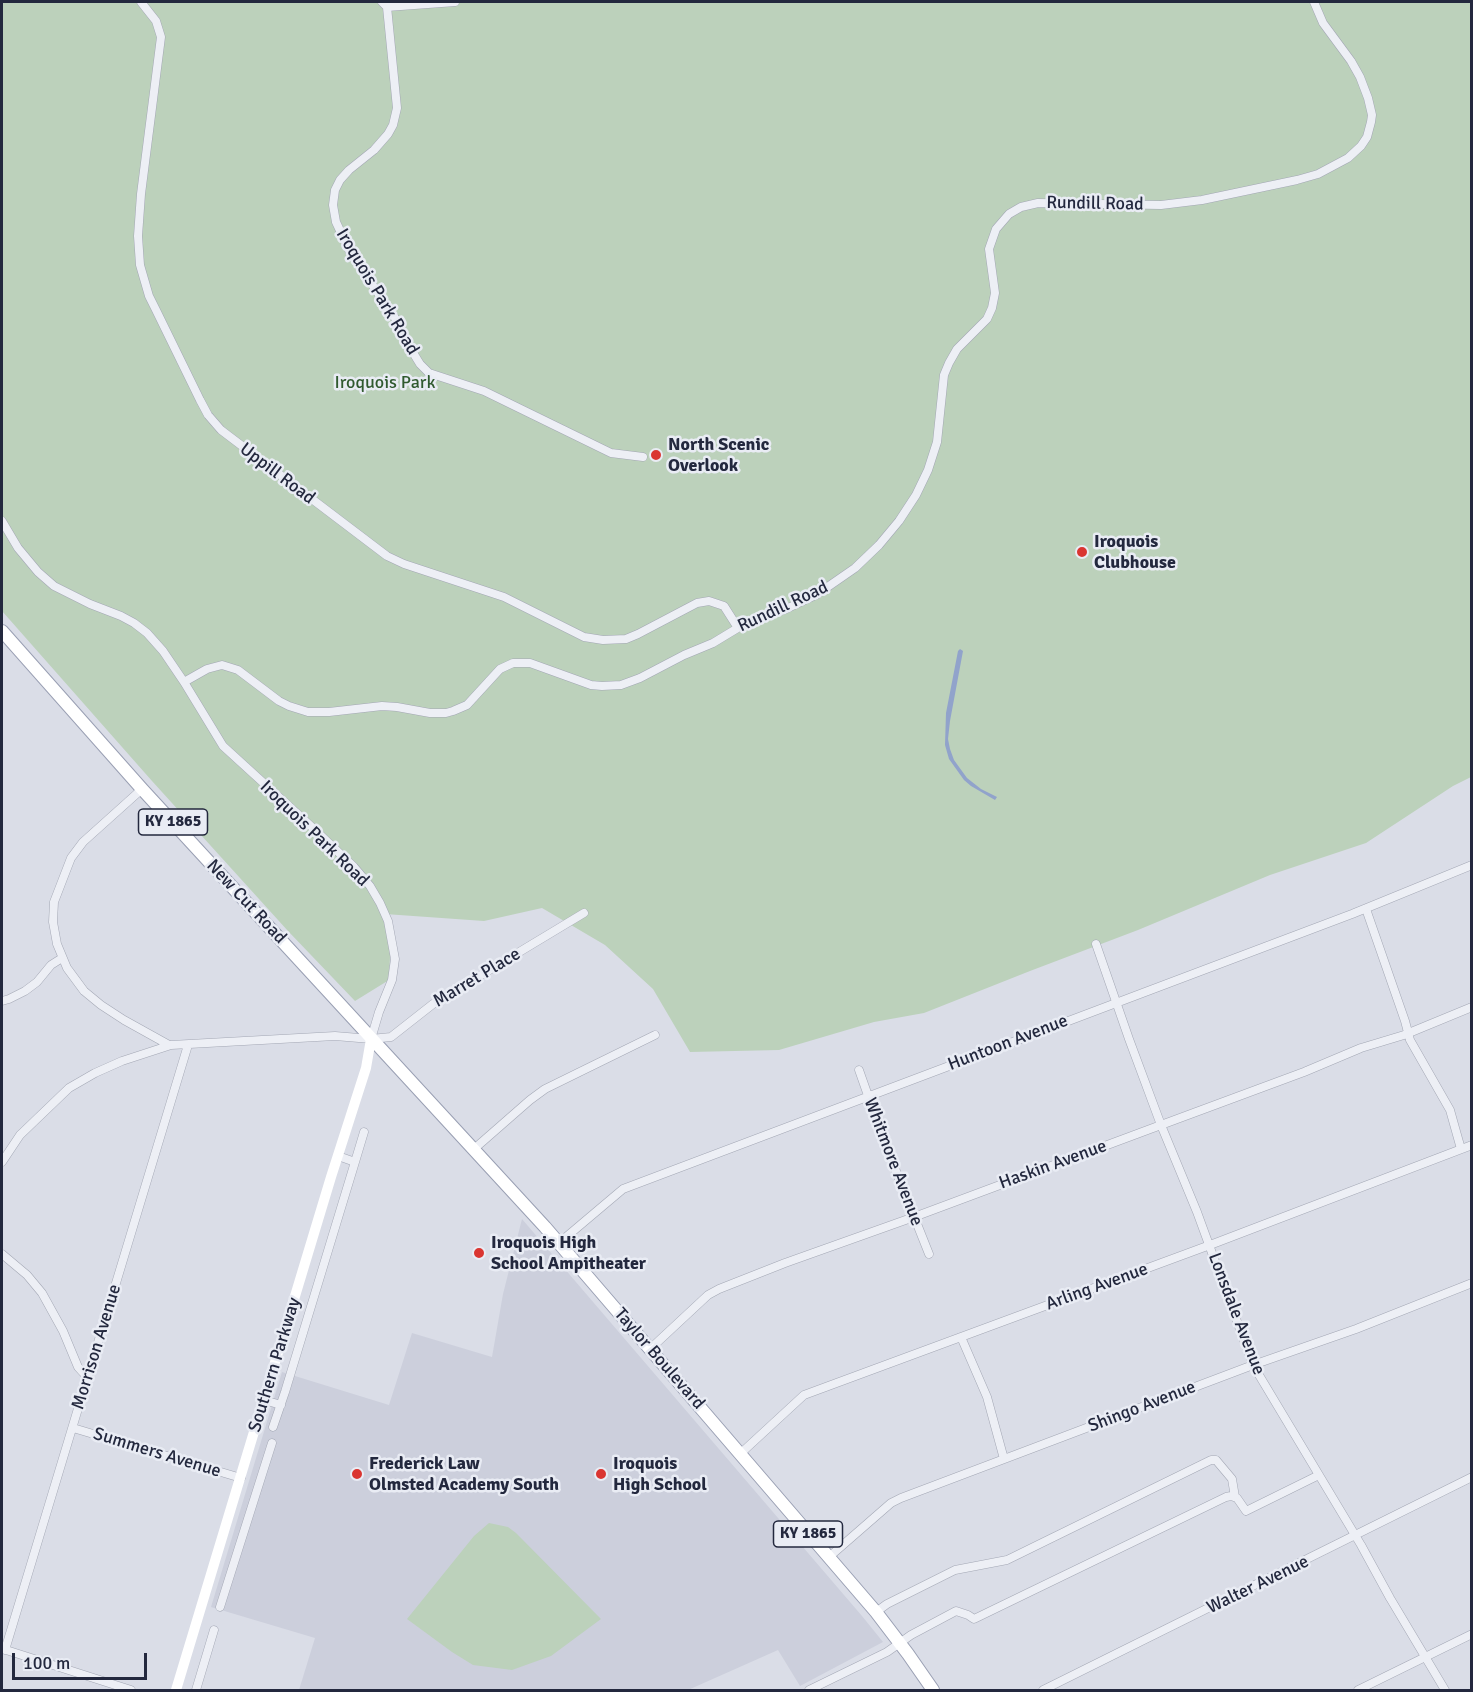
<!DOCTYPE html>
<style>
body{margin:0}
#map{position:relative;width:1473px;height:1692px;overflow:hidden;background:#dadde7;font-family:Signika,sans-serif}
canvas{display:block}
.frame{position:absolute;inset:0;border:3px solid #23283e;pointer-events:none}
.scale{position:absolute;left:12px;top:1653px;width:135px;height:27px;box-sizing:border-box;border:3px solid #23283e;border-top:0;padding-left:8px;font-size:18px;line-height:21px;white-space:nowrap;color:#23283e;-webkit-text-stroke:4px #e9ecf4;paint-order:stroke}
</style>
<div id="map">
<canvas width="1473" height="1692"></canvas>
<div class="frame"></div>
<div class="scale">100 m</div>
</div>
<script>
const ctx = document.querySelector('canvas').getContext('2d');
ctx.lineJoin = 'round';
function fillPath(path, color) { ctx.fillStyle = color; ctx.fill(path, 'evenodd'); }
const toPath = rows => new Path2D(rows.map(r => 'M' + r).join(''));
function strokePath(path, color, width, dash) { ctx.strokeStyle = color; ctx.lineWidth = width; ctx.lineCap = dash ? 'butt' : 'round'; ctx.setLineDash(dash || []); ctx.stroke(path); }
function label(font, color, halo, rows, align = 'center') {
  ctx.font = font + ' Signika,sans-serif'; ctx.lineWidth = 5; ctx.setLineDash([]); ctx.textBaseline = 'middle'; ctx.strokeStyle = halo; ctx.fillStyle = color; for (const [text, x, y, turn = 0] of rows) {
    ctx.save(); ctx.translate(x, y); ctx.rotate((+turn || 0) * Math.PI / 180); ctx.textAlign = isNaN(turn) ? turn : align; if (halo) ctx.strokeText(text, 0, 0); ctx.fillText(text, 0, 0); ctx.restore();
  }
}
const built = toPath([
 [522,1219,862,1616,883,1642,800,1686,778,1650,688,1690,299,1690,315,1638,211,1607,282,1372,389,1405,412,1333,492,1357,503,1294]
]);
const green = toPath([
 [2,2,1471,2,1471,777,1453,786,1366,843,1270,875,1138,930,1030,971,924,1013,874,1022,779,1050,690,1052,653,989,605,945,542,908,484,921,385,914,391,934,389,980,355,1001,288,931,152,781,2,611],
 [489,1523,508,1527,516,1533,601,1619,551,1656,512,1670,473,1665,452,1652,407,1619,474,1536]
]);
const water = toPath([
 [960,649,963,651,950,721,948,739,950,749,954,760,967,778,981,789,997,797,995,800,971,786,964,780,949,759,945,745,946,713,958,651]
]);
const street = toPath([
 [141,2,156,21,161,37,141,194,138,236,140,265,149,296,156,310,200,400,208,415,221,430,387,556,404,564,504,597,584,637,603,640,626,639,638,634,697,603,709,601,724,606,738,628],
 [382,2,387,7,397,108,393,125,388,134,374,150,349,170,340,180,335,190,333,205,336,222,350,252,397,321,409,346,420,364,429,373,484,391,611,453,643,457],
 [387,7,455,2],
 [2,521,18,548,38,572,54,586,90,604,121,616,134,623,147,633,163,651,184,682,223,746,314,829,354,867,370,886,380,903,388,921,395,959,392,980,379,1012,371,1039],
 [184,682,207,669,222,665,238,670,279,701,289,706,308,712,329,712,382,706,397,707,430,713,446,713,453,711,467,705,500,669,513,663,530,663,591,685,602,686,621,685,640,678,684,655,713,643,746,623,786,609,816,595,855,568,879,545,899,521,916,495,928,470,937,442,944,375,949,363,957,349,987,319,992,308,995,293,989,249,996,229,1009,214,1021,207,1038,203,1161,205,1202,200,1297,180,1318,174,1348,158,1361,146,1367,137,1371,122,1372,115,1368,98,1360,77,1351,61,1323,23,1314,2],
 [142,789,83,842,71,858,54,902,53,922,57,944,67,968,84,991,101,1005,124,1020,169,1045],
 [1366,909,1405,1021,1410,1040,1450,1110,1461,1149],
 [1096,944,1129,1039,1161,1125,1197,1212,1253,1365,1361,1545,1390,1598,1445,1690],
 [2,1001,9,999,25,991,37,982,51,965,62,958],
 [859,1070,884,1141,929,1254],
 [474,1149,530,1100,545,1089,655,1035],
 [2,1162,20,1135,69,1088,95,1073,122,1061,171,1045,335,1036,371,1039,391,1037,433,1004,584,913],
 [355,1162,364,1132],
 [559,1243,623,1189,1352,914,1472,865],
 [2,1254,27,1275,42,1293,63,1331,78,1367,88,1378],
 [961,1337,987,1397,1004,1459],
 [650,1349,708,1295,719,1289,785,1263,914,1217,1161,1125,1304,1072,1361,1048,1404,1035,1472,1007],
 [264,1400,281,1405],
 [273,1427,285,1392,355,1162,338,1156],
 [73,1428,241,1478],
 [740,1454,804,1395,1210,1245,1472,1145],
 [829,1557,891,1503,901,1498,1253,1365,1356,1329,1472,1283],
 [220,1607,272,1443],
 [876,1612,887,1604,955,1570,1007,1560,1211,1460,1216,1460,1232,1479,1235,1497],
 [3,1649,131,1690],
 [5,1650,188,1045],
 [196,1690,214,1630],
 [809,1690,887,1652,911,1635,956,1611,968,1615,974,1619,1226,1497,1231,1496,1237,1498,1246,1511,1319,1475],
 [1043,1690,1472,1477],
 [1358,1690,1472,1634]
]);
const secondary = toPath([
 [176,1690,331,1177,366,1068,371,1039]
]);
const primary = toPath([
 [2,631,142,789,545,1227,876,1612,908,1654,933,1690]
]);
const markers = [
 [656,455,6,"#da3531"],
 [1082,552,6,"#da3531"],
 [479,1253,6,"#da3531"],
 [357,1474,6,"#da3531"],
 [601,1474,6,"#da3531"]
];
const shields = [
 [173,822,69],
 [808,1534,69]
];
const shieldNames = [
 ["KY 1865",173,822],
 ["KY 1865",808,1534]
];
const streetNames = [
 ["Rundill Road",1095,204,1],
 ["Iroquois Park Road",377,292,59],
 ["Uppill Road",277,474,37],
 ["Rundill Road",783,607,-25],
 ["Iroquois Park Road",314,834,44],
 ["New Cut Road",246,902,47],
 ["Marret Place",477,978,-31],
 ["Huntoon Avenue",1008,1043,-21],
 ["Whitmore Avenue",893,1162,69],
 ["Haskin Avenue",1053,1165,-20],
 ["Arling Avenue",1097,1287,-20],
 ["Lonsdale Avenue",1236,1314,69],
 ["Morrison Avenue",97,1347,-73],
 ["Taylor Boulevard",659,1359,49],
 ["Southern Parkway",275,1365,-73],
 ["Shingo Avenue",1142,1407,-21],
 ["Summers Avenue",157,1453,17],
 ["Walter Avenue",1258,1585,-26]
];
const parkNames = [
 ["Iroquois Park",385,383]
];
const poiNames = [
 ["North Scenic",668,445],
 ["Overlook",668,466],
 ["Iroquois",1094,542],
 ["Clubhouse",1094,563],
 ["Iroquois High",491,1243],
 ["School Ampitheater",491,1264],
 ["Frederick Law",369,1464],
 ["Olmsted Academy South",369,1485],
 ["Iroquois",613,1464],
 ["High School",613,1485]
];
fillPath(built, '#cccfdc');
fillPath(green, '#bcd1bb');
fillPath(water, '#91a3cb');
strokePath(street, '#a3a7b4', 9);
strokePath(primary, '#999fb3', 14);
strokePath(street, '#edeff5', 8);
strokePath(secondary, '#fff', 10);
strokePath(primary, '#fff', 12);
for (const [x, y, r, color] of markers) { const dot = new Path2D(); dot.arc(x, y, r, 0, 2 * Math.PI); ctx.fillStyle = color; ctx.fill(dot); strokePath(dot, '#e9ecf4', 2); }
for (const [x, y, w] of shields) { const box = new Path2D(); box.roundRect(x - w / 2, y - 13, w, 26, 4.5); ctx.fillStyle = '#e9ecf4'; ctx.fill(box); strokePath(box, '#23283e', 1.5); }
label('bold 16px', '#23283e', null, shieldNames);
label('18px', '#23283e', '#e9ecf4', streetNames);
label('18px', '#305a2f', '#e9ecf4', parkNames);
label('bold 18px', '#23283e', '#e9ecf4', poiNames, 'left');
</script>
